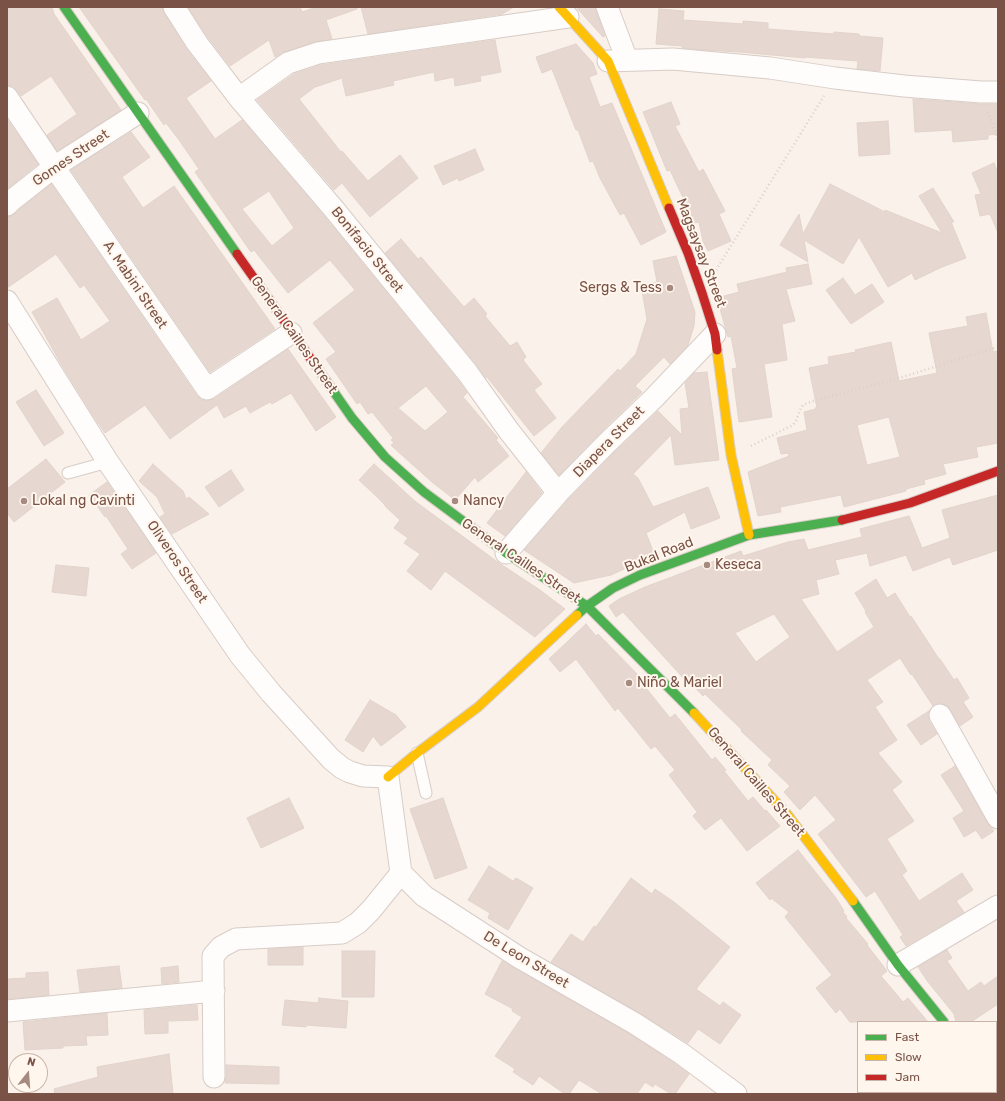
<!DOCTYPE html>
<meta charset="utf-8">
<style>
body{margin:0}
#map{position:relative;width:1005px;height:1101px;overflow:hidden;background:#f9f1ea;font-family:Rubik,sans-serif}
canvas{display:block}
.frame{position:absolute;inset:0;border:8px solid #7a5246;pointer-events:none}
.legend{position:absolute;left:857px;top:1021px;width:140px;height:72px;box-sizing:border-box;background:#fff6ed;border:1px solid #cab4aa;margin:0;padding:5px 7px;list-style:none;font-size:12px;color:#7a5246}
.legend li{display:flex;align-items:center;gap:8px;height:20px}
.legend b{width:20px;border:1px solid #cab4aa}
.north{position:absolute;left:8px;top:1053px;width:40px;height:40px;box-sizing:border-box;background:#fff6ed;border:1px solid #cab4aa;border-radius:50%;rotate:17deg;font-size:11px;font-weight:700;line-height:16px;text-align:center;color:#7a5246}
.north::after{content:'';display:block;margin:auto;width:14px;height:18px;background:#a68a7f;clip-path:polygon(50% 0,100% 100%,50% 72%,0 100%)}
</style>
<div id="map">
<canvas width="1005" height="1101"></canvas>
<div class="frame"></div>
<ul class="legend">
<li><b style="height:5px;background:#4caf50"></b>Fast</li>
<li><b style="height:5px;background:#ffc107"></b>Slow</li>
<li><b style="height:5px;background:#c62828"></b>Jam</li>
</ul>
<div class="north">N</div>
</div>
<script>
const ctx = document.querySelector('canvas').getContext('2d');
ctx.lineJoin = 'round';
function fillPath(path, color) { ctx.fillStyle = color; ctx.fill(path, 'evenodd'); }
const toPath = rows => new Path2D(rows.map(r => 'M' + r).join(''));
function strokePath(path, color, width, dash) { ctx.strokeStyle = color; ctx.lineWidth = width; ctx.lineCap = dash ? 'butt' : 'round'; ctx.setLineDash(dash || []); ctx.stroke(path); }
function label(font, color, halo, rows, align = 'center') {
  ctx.font = font + ' Rubik,sans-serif'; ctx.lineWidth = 4; ctx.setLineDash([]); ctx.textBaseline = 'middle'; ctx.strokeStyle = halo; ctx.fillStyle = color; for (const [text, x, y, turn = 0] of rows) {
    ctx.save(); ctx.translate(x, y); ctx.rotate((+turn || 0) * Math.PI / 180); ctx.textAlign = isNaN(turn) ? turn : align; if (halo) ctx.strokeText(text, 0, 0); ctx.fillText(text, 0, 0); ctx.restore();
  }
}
const building = toPath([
 [7,7,52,7,54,14,121,110,57,151,47,135,77,114,51,76,21,96,17,90,13,86,7,85,7,7],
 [79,7,162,7,164,13,187,50,211,81,186,98,215,139,242,120,324,216,457,379,467,393,463,397,498,438,496,440,509,456,478,482,475,477,455,500,432,482,394,448,391,445,394,443,391,440,393,438,372,412,368,414,360,402,357,404,326,359,336,352,313,323,355,290,330,260,288,293,254,250,251,252,195,172,199,169,179,140,166,123,164,125,146,99,145,100,79,7],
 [269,191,294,228,272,246,242,209,269,191],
 [426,386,448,412,425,431,398,408,426,386],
 [188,7,300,7,302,12,317,7,357,7,357,9,326,20,332,39,314,42,284,52,275,57,269,40,230,66,207,36,188,7],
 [361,7,514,7,502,14,368,34,361,7],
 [576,7,595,7,596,11,605,36,603,37,576,7],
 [659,9,684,11,683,20,743,24,743,21,768,23,768,29,834,34,834,32,859,34,859,36,883,38,880,71,857,69,858,61,805,57,805,58,739,52,703,50,682,48,682,46,656,44,659,9],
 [495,40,501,72,480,76,481,81,455,86,454,77,435,81,434,72,393,81,394,85,346,96,342,78,315,87,299,99,341,152,342,151,368,181,400,155,418,178,370,217,342,183,334,190,257,100,294,74,321,65,495,40],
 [576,44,593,63,597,74,589,77,600,107,612,103,666,232,641,245,624,213,620,215,600,178,593,161,590,162,578,130,576,130,552,69,542,73,536,57,576,44],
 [913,99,980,104,998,104,998,134,988,135,988,139,953,142,952,130,915,132,913,99],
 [671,102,680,124,675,126,699,172,703,169,725,211,719,214,731,241,708,251,703,241,699,222,695,223,670,170,667,171,643,112,671,102],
 [7,119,38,164,7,189,7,119],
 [888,121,890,154,859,156,857,123,888,121],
 [131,132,150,157,122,177,143,208,174,186,275,329,210,372,71,170,131,132],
 [475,149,484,170,459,181,458,178,443,185,434,166,475,149],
 [994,163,998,173,998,233,990,214,980,216,975,195,981,194,972,173,994,163],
 [51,184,197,396,201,400,207,401,214,399,288,349,336,417,316,431,291,393,272,404,270,402,250,413,246,406,224,418,217,405,170,439,145,405,105,433,94,417,61,364,32,312,57,298,81,340,110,321,84,285,80,288,56,254,7,288,7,217,10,216,15,213,51,184],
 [830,184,885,212,885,210,942,233,919,196,933,188,954,222,951,222,966,258,942,267,915,280,912,273,888,287,859,237,843,264,804,240,808,262,780,245,799,214,803,234,830,184],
 [401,239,418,259,421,257,464,307,474,298,487,314,485,316,510,346,517,342,526,357,523,360,542,384,534,390,556,418,534,436,487,377,486,378,476,364,385,253,401,239],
 [676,256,695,312,694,326,688,345,670,364,664,357,635,386,642,392,599,434,559,475,541,453,562,427,618,369,620,371,636,354,647,319,641,285,657,282,653,261,676,256],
 [808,264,812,284,786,289,795,321,782,324,787,360,764,364,772,417,739,422,732,369,737,368,731,336,728,337,717,298,739,292,737,284,787,272,786,268,808,264],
 [843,278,855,295,872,284,884,302,851,324,826,290,843,278],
 [986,313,993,352,998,351,998,443,976,447,978,457,943,464,946,474,924,480,925,484,906,489,906,491,844,507,841,495,780,507,781,512,758,516,748,472,789,456,788,453,781,454,777,438,807,430,804,412,816,409,815,408,817,408,809,368,829,364,828,357,856,352,855,350,891,342,899,381,937,373,929,333,968,326,966,317,986,313],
 [889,417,900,457,867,465,857,425,889,417],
 [707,372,719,460,675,465,671,435,633,474,638,478,653,507,708,487,720,518,691,529,685,512,646,533,655,556,635,564,611,575,574,583,524,550,567,501,615,452,658,411,682,435,680,409,689,408,685,383,694,373,707,372],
 [36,390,64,433,44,446,16,402,36,390],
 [46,459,65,482,14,522,7,513,7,489,46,459],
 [153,464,183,491,186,499,189,497,209,514,172,534,160,517,165,514,157,497,139,481,153,464],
 [374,464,416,502,499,563,540,590,565,609,535,637,445,571,431,590,407,571,420,554,404,543,408,538,394,528,400,520,385,506,385,505,375,495,359,480,374,464],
 [231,470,244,490,219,507,205,487,231,470],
 [526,472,542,493,505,536,487,523,526,472],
 [107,482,156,553,132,569,121,554,128,549,106,516,105,517,89,495,107,482],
 [998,495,998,550,953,565,950,557,913,571,906,555,870,566,867,553,835,560,839,574,816,580,819,594,801,599,837,652,874,627,865,612,866,611,855,593,876,579,887,598,895,593,910,617,911,616,939,659,940,659,954,680,957,678,969,698,963,702,973,717,960,726,950,709,946,705,940,703,933,706,912,674,911,675,900,658,867,680,883,702,875,707,897,740,878,753,902,782,892,790,914,821,887,839,907,871,902,875,919,901,962,873,973,890,956,901,964,912,906,946,900,937,903,935,875,891,866,897,818,834,836,820,815,795,800,810,784,792,790,786,768,765,772,760,741,731,742,730,705,694,703,696,689,681,686,681,623,612,616,617,609,606,619,599,645,587,741,551,743,556,788,542,804,539,808,550,862,537,860,529,909,516,922,548,950,538,942,510,998,495],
 [774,614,790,637,756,662,735,633,774,614],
 [56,565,89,568,86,596,52,592,56,565],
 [586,624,596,636,598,634,644,681,642,683,670,718,675,714,712,760,715,757,726,770,724,771,748,801,753,797,765,811,766,810,780,826,747,851,721,818,705,830,693,816,697,812,669,775,675,770,655,746,651,749,618,708,615,711,576,659,560,672,549,659,586,624],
 [370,700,396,715,406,727,381,746,373,736,363,752,345,740,370,700],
 [929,711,928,715,929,721,937,734,921,745,907,725,929,711],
 [955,766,988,824,994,831,982,839,976,830,964,837,953,818,964,811,941,775,955,766],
 [289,798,304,828,261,848,247,818,289,798],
 [443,798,467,868,435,879,410,809,443,798],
 [798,850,836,898,844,911,843,912,847,917,846,918,868,944,867,945,887,971,881,976,903,1002,908,998,928,1022,850,1022,840,1009,836,1013,816,988,832,975,785,917,789,912,771,898,770,900,756,883,798,850],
 [489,866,513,881,516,878,533,888,508,930,488,918,490,913,468,900,489,866],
 [631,878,652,894,655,889,674,902,730,947,696,989,720,1006,723,1002,741,1015,720,1044,698,1029,688,1043,640,1013,551,962,571,934,583,942,594,926,596,927,631,878],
 [303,947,303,965,268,965,268,949,303,947],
 [947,950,952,958,947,961,968,991,981,982,984,986,998,976,998,1004,971,1022,956,1022,954,1014,928,982,918,967,947,950],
 [342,951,375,951,374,997,342,997,342,951],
 [502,961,628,1033,675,1064,689,1074,675,1094,671,1094,655,1084,653,1087,645,1082,637,1094,602,1094,579,1080,569,1094,565,1094,539,1076,533,1085,513,1072,515,1069,495,1056,522,1017,512,1011,513,1009,485,994,502,961],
 [119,966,122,988,80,992,77,970,119,966],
 [178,966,179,982,162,984,161,968,178,966],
 [48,972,49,995,7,999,7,979,26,978,26,973,48,972],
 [319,998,348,1001,346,1028,306,1025,306,1027,282,1025,285,1000,318,1003,319,998],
 [197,1005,198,1020,168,1021,168,1033,145,1034,144,1010,197,1005],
 [107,1013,108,1035,86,1036,87,1045,63,1046,63,1048,25,1050,23,1022,107,1013],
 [169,1054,173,1094,55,1094,54,1089,98,1077,97,1067,169,1054],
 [226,1065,279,1067,279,1084,225,1083,226,1077,226,1065]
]);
const path = toPath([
 [988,112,998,140],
 [716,270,824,96],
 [751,446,793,425,796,421,800,410,803,405,813,401,893,380,998,347]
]);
const lane = toPath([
 [68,473,108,462],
 [417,753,426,793]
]);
const street = toPath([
 [174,7,197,43,239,98,333,208,467,372,509,431,558,493],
 [607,7,627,60],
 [608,61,673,59,770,68,835,78,904,86,981,92,998,92],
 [7,97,54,167,207,389,291,333],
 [239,98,288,63,318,53,568,17],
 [7,205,11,201,54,167,138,113],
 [7,301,108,462,240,655,271,693,331,759,342,768,350,772,363,776,388,777,401,873,424,896,520,958,634,1023,682,1054,736,1094],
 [506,553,558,493,607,443,654,398,715,334],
 [940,715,998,818],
 [898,965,998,906],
 [7,1011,214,991],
 [214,1077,213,956,221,947,236,939,342,933,358,923,371,910,401,873],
 [996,1084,998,1086]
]);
const fast = toPath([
 [64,7,237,254],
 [320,372,352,418,385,457,424,492,506,553,587,606,694,713],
 [577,615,587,606,613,588,640,575,749,535,842,520],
 [853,901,898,965,944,1022]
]);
const slow = toPath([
 [559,7,608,61,669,208],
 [717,350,731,455,749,535],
 [694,713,787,814,853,901],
 [388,777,417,753,478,707,577,615]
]);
const jam = toPath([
 [669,208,688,253,702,293,715,334,717,350],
 [237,254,320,372],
 [842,520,910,503,998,471]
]);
const markers = [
 [670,288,4,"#a68a7f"],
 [24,501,4,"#a68a7f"],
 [455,501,4,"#a68a7f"],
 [707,565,4,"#a68a7f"],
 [629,683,4,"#a68a7f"]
];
const streetNames = [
 ["Gomes Street",71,158,-34],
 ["Bonifacio Street",367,250,51],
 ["Magsaysay Street",701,253,69],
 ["A. Mabini Street",135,285,56],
 ["General Cailles Street",294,335,55],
 ["Diapera Street",609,442,-45],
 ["Bukal Road",659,555,-22],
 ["General Cailles Street",521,561,34],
 ["Oliveros Street",177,562,56],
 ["General Cailles Street",756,782,49],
 ["De Leon Street",526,960,31]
];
const poiNames = [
 ["Sergs & Tess",662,288,"right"],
 ["Lokal ng Cavinti",32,501],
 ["Nancy",463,501],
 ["Keseca",715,565],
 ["Niño & Mariel",637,683]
];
fillPath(building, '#e6d7d1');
strokePath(building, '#e2d3cb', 1);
strokePath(lane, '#d8ccc6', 13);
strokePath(street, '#d8ccc6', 23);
strokePath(fast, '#dacec8', 11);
strokePath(slow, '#dacec8', 11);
strokePath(jam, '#dacec8', 11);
strokePath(path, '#dcd0cc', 2.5, [1, 3]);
strokePath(lane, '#fefdfc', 11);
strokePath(street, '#fefdfc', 21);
strokePath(fast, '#4caf50', 9);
strokePath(slow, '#ffc107', 9);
strokePath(jam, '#c62828', 9);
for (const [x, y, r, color] of markers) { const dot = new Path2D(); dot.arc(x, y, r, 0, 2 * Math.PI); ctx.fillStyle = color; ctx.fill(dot); strokePath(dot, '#fff6ed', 1.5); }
label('14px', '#7a5246', '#fff6ed', streetNames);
label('14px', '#7a5246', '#fff6ed', poiNames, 'left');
</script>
